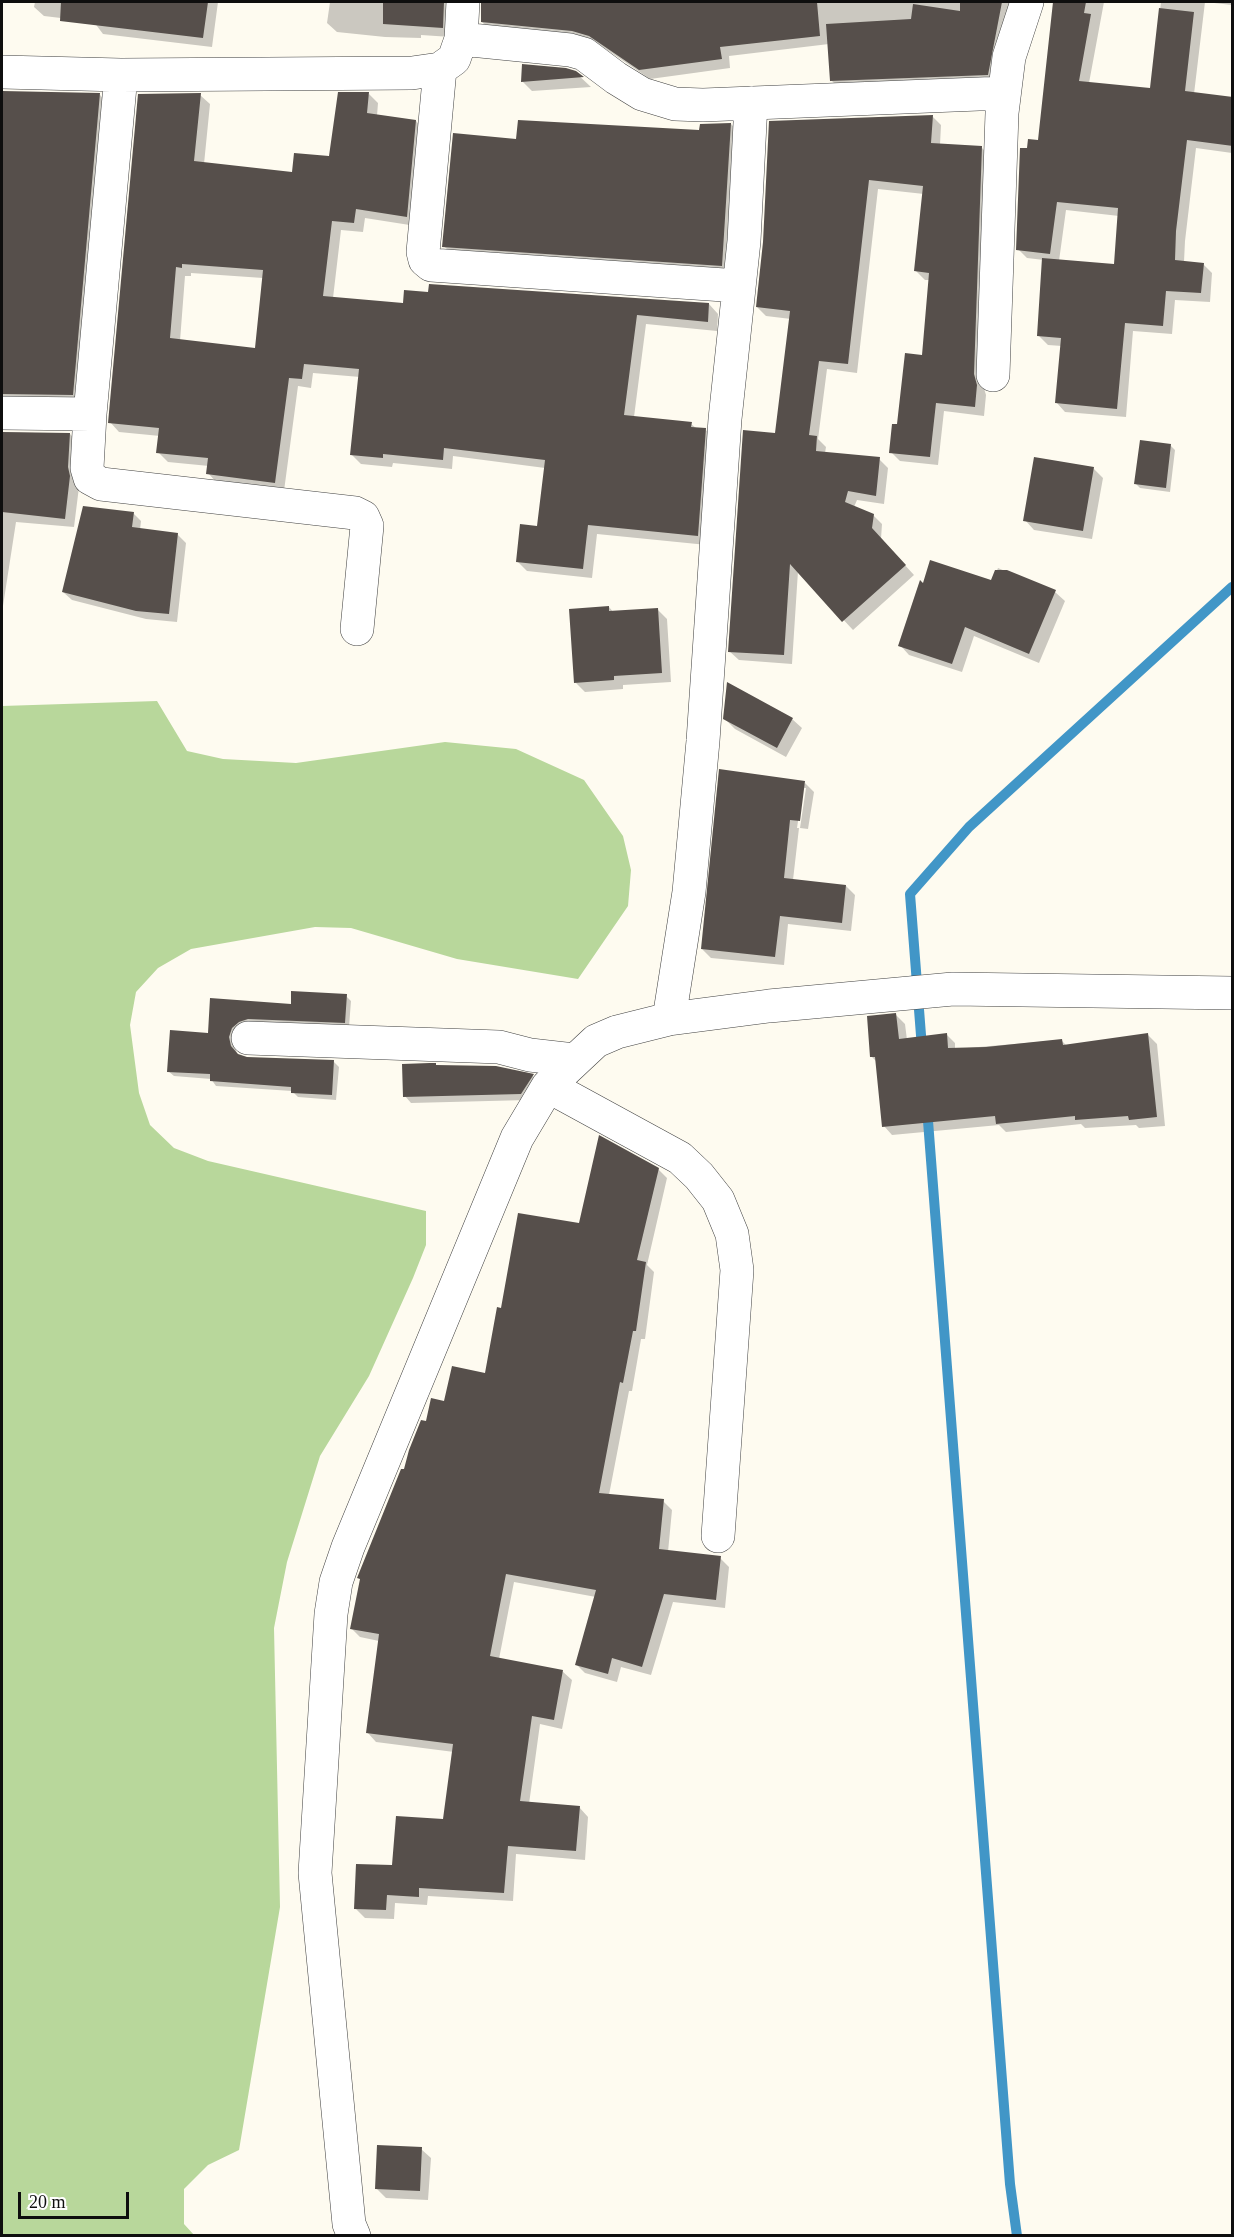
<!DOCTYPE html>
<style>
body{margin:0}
#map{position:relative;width:1234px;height:2237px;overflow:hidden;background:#fefbf0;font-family:Georgia,serif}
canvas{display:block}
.frame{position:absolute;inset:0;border:3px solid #0e0e0e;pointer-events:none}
.scale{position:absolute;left:18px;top:2192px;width:111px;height:27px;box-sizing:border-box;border:3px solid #0e0e0e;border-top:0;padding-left:8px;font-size:18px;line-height:21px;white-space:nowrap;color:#0e0e0e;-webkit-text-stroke:4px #fff;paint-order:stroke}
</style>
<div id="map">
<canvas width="1234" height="2237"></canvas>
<div class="frame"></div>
<div class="scale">20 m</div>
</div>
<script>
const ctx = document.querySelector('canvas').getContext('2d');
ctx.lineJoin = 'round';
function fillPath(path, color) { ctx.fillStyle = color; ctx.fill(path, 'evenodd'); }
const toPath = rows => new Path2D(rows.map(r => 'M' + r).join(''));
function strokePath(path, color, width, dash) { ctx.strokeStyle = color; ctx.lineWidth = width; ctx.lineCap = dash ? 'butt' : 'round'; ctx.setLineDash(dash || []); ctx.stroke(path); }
const forest = toPath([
 [157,701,187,751,223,759,296,763,445,742,516,749,584,780,623,836,631,870,628,906,578,979,457,959,351,928,315,927,191,949,158,968,136,992,130,1025,139,1093,150,1125,174,1148,208,1161,426,1211,426,1245,413,1278,369,1376,320,1456,287,1562,274,1628,280,1907,239,2150,208,2165,184,2189,184,2224,194,2235,2,2235,2,706]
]);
const shadow = toPath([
 [35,2,218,2,212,47,103,34,94,22,44,16,34,7],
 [330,2,456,2,451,37,421,35,421,38,385,37,337,32,327,23],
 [483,2,1013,2,997,84,841,90,832,81,829,44,729,56,730,68,650,79,600,45,582,40,491,31,482,22],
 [1054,2,1104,2,1089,83,1151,90,1161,2,1232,2,1232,5,1205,2,1194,94,1232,99,1232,153,1196,148,1185,241,1184,262,1203,264,1212,273,1210,302,1175,300,1172,334,1133,331,1126,417,1065,412,1056,402,1062,346,1048,345,1039,336,1044,260,1027,258,1018,249,1028,150,1039,141],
 [1066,210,1119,216,1115,266,1059,261],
 [575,72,591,87,532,91,522,81],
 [2,92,100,95,110,105,82,404,2,399],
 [369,94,378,103,377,116,416,121,425,130,416,226,365,218,363,232,341,230,333,298,404,305,709,304,718,314,717,331,646,324,634,417,691,424,696,428,705,429,714,439,707,545,597,534,592,578,527,571,517,561,538,527,545,468,453,456,452,469,393,463,392,467,361,464,351,454,360,377,313,373,311,388,298,386,284,491,217,483,208,473,209,466,168,462,158,452,160,436,119,432,110,422,200,95,210,104,204,164,293,174,331,158],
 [191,273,263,278,256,350,180,341,185,276,191,276],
 [932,116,941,125,940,145,981,147,991,157,983,385,986,395,984,416,944,411,938,465,900,461,891,452,923,356,930,280,925,280,916,271,924,194,878,189,857,373,827,369,818,439,826,447,825,453,879,459,888,468,884,504,857,500,854,507,873,515,882,524,881,539,914,575,853,630,798,571,792,664,739,660,729,651,776,434,791,319,766,316,757,307,764,242],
 [731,124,740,133,731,275,453,256,444,246,518,141,701,131],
 [2,432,70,434,79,443,79,487,74,527,16,522,3,606],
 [1170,445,1175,450,1170,492,1140,488,1136,484],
 [1093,468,1103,478,1092,539,1034,530,1025,520],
 [133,513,141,521,140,530,177,534,186,543,177,622,146,619,72,600,63,592],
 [998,568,1055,592,1065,601,1039,663,974,636,962,672,909,655,900,645,992,582],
 [609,607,614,613,658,610,667,619,671,682,623,685,623,689,585,692,576,683],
 [725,719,792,719,802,728,786,757,735,729],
 [805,783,814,792,808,829,800,828,806,788,803,788,797,828,799,828,793,880,846,886,855,895,851,931,788,924,784,965,711,958,702,949],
 [346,996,351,1001,349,1027,234,1043,237,1054,246,1058,333,1061,339,1067,336,1100,298,1097,292,1091,216,1086,211,1079,174,1076,168,1071,210,1034,212,1000,292,1006],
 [896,1015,905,1024,907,1040,946,1034,955,1043,955,1049,1061,1040,1067,1046,1148,1035,1157,1044,1165,1126,1139,1128,1136,1125,1085,1128,1081,1124,1006,1132,999,1125,892,1135,884,1126,877,1062,872,1057],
 [533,1076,539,1082,528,1100,411,1103,405,1096],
 [658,1169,667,1178,647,1265,654,1272,645,1339,641,1339,632,1391,629,1391,609,1495,663,1501,672,1510,668,1552,720,1558,729,1567,725,1608,673,1602,651,1675,621,1667,617,1682,585,1673,576,1664,596,1597,514,1582,499,1659,562,1671,572,1680,562,1729,540,1724,529,1804,579,1807,588,1817,585,1860,516,1854,513,1901,428,1896,427,1905,395,1903,394,1919,365,1918,356,1909,394,1866,445,1820,454,1752,376,1742,367,1732,379,1641,360,1637,351,1628,405,1471,427,1423,445,1402,486,1375,503,1309,580,1225],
 [421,2149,431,2158,428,2200,386,2198,376,2188]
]);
const stream = toPath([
 [922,1048,910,894,969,827,1232,587],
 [927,1108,1010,2184,1017,2236]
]);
const building = toPath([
 [61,2,208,2,203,38,60,21],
 [383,2,444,2,443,28,383,24],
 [481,2,817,2,820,36,720,47,722,59,639,70,589,36,572,31,481,22],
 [960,2,1002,2,988,75,830,81,826,24,911,19,913,4,960,11],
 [1053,2,1086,2,1084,13,1091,14,1079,81,1150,88,1159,8,1194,12,1185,91,1233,97,1233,146,1187,140,1176,231,1175,260,1204,263,1201,293,1166,291,1163,326,1125,323,1117,409,1055,403,1061,338,1037,336,1042,258,1114,264,1118,208,1057,202,1050,254,1016,250,1020,148,1027,148,1028,139,1038,140],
 [522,64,566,68,576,71,584,77,521,82],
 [2,91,100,93,73,395,2,394],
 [338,92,369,92,367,113,416,120,407,217,356,209,354,223,332,221,323,296,403,303,404,290,428,292,429,284,709,303,708,322,637,315,624,415,692,422,691,427,706,428,698,536,588,525,583,569,516,562,520,524,537,526,545,460,444,448,443,460,383,454,383,458,350,455,359,369,304,364,302,379,289,378,275,483,206,474,208,458,156,453,159,428,108,423,138,94,201,93,194,161,292,172,294,153,329,156],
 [182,264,263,270,255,348,170,338,176,267,182,268],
 [933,115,931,143,982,146,974,374,977,385,975,407,936,403,930,457,889,453,892,424,897,424,905,353,922,355,929,273,914,271,923,186,869,180,848,364,819,361,809,435,817,436,816,451,880,457,876,496,848,491,845,502,874,514,872,528,906,565,842,622,790,564,784,655,728,652,743,430,775,433,790,311,756,307,763,242,769,121],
 [518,120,699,130,700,124,731,123,722,266,442,247,453,133,516,139],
 [2,432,70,433,68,467,70,476,65,519,2,512],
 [1140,440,1171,444,1166,488,1134,484],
 [1034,457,1094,467,1083,531,1023,521],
 [83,506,134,512,132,527,178,533,169,614,136,611,62,592],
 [930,560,991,580,995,570,1007,570,1056,590,1029,654,965,627,952,664,898,646,920,580,923,583],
 [609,606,609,611,658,608,662,673,614,676,614,680,574,683,569,609],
 [727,682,793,718,777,748,723,719],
 [719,769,805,781,800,821,790,820,784,878,846,885,842,923,780,916,775,957,701,949],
 [291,991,347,994,345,1023,248,1019,239,1022,232,1028,229,1037,231,1046,238,1054,247,1057,334,1060,332,1095,291,1093,291,1087,210,1081,210,1074,167,1072,170,1030,208,1033,210,998,291,1004],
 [896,1013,899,1039,947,1033,948,1048,986,1047,1062,1039,1063,1045,1148,1033,1157,1117,1129,1120,1128,1116,1075,1120,1075,1116,996,1124,995,1116,882,1127,875,1057,870,1057,867,1016],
 [430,1063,436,1063,436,1065,496,1066,534,1074,521,1094,403,1097,402,1064],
 [599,1135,659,1168,637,1260,646,1262,636,1331,633,1331,623,1383,620,1382,599,1493,664,1499,659,1549,721,1556,716,1600,664,1594,642,1667,612,1658,608,1674,575,1665,596,1590,506,1574,490,1656,563,1670,554,1720,532,1716,520,1801,580,1806,576,1851,508,1846,504,1893,419,1888,419,1897,387,1895,386,1910,354,1909,356,1864,392,1865,396,1816,443,1819,453,1744,366,1733,379,1634,350,1629,360,1579,357,1578,401,1469,404,1469,409,1450,421,1420,426,1421,431,1398,444,1401,452,1366,485,1373,497,1307,501,1308,518,1213,579,1223],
 [377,2145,422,2147,420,2191,375,2189]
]);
const minor = toPath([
 [461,39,570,50,584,54,616,78,642,94,675,104,703,105,1004,93],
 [440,69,423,252,425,260,431,265,739,286],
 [2,72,121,75,412,73,440,69,454,59,461,39,463,2],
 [121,75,90,414,87,468,90,478,101,484,355,513,363,517,367,526,357,629],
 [993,375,1002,113,1009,57,1027,2],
 [2,413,90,414],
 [669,1019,689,892,703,741,725,419,744,241,751,103],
 [248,1038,499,1047,530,1055,574,1060],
 [548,1086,680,1158,699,1176,718,1200,732,1234,737,1270,718,1536],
 [354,2236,349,2224,315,1873,331,1614,336,1582,348,1547,517,1138,548,1086,596,1041,617,1032,669,1019,769,1006,953,989,1232,993]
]);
fillPath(forest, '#b8d79b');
fillPath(shadow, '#0003');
strokePath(stream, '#4196c7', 10);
fillPath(building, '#564f4b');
strokePath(minor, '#414141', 34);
strokePath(minor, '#fff', 33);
</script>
